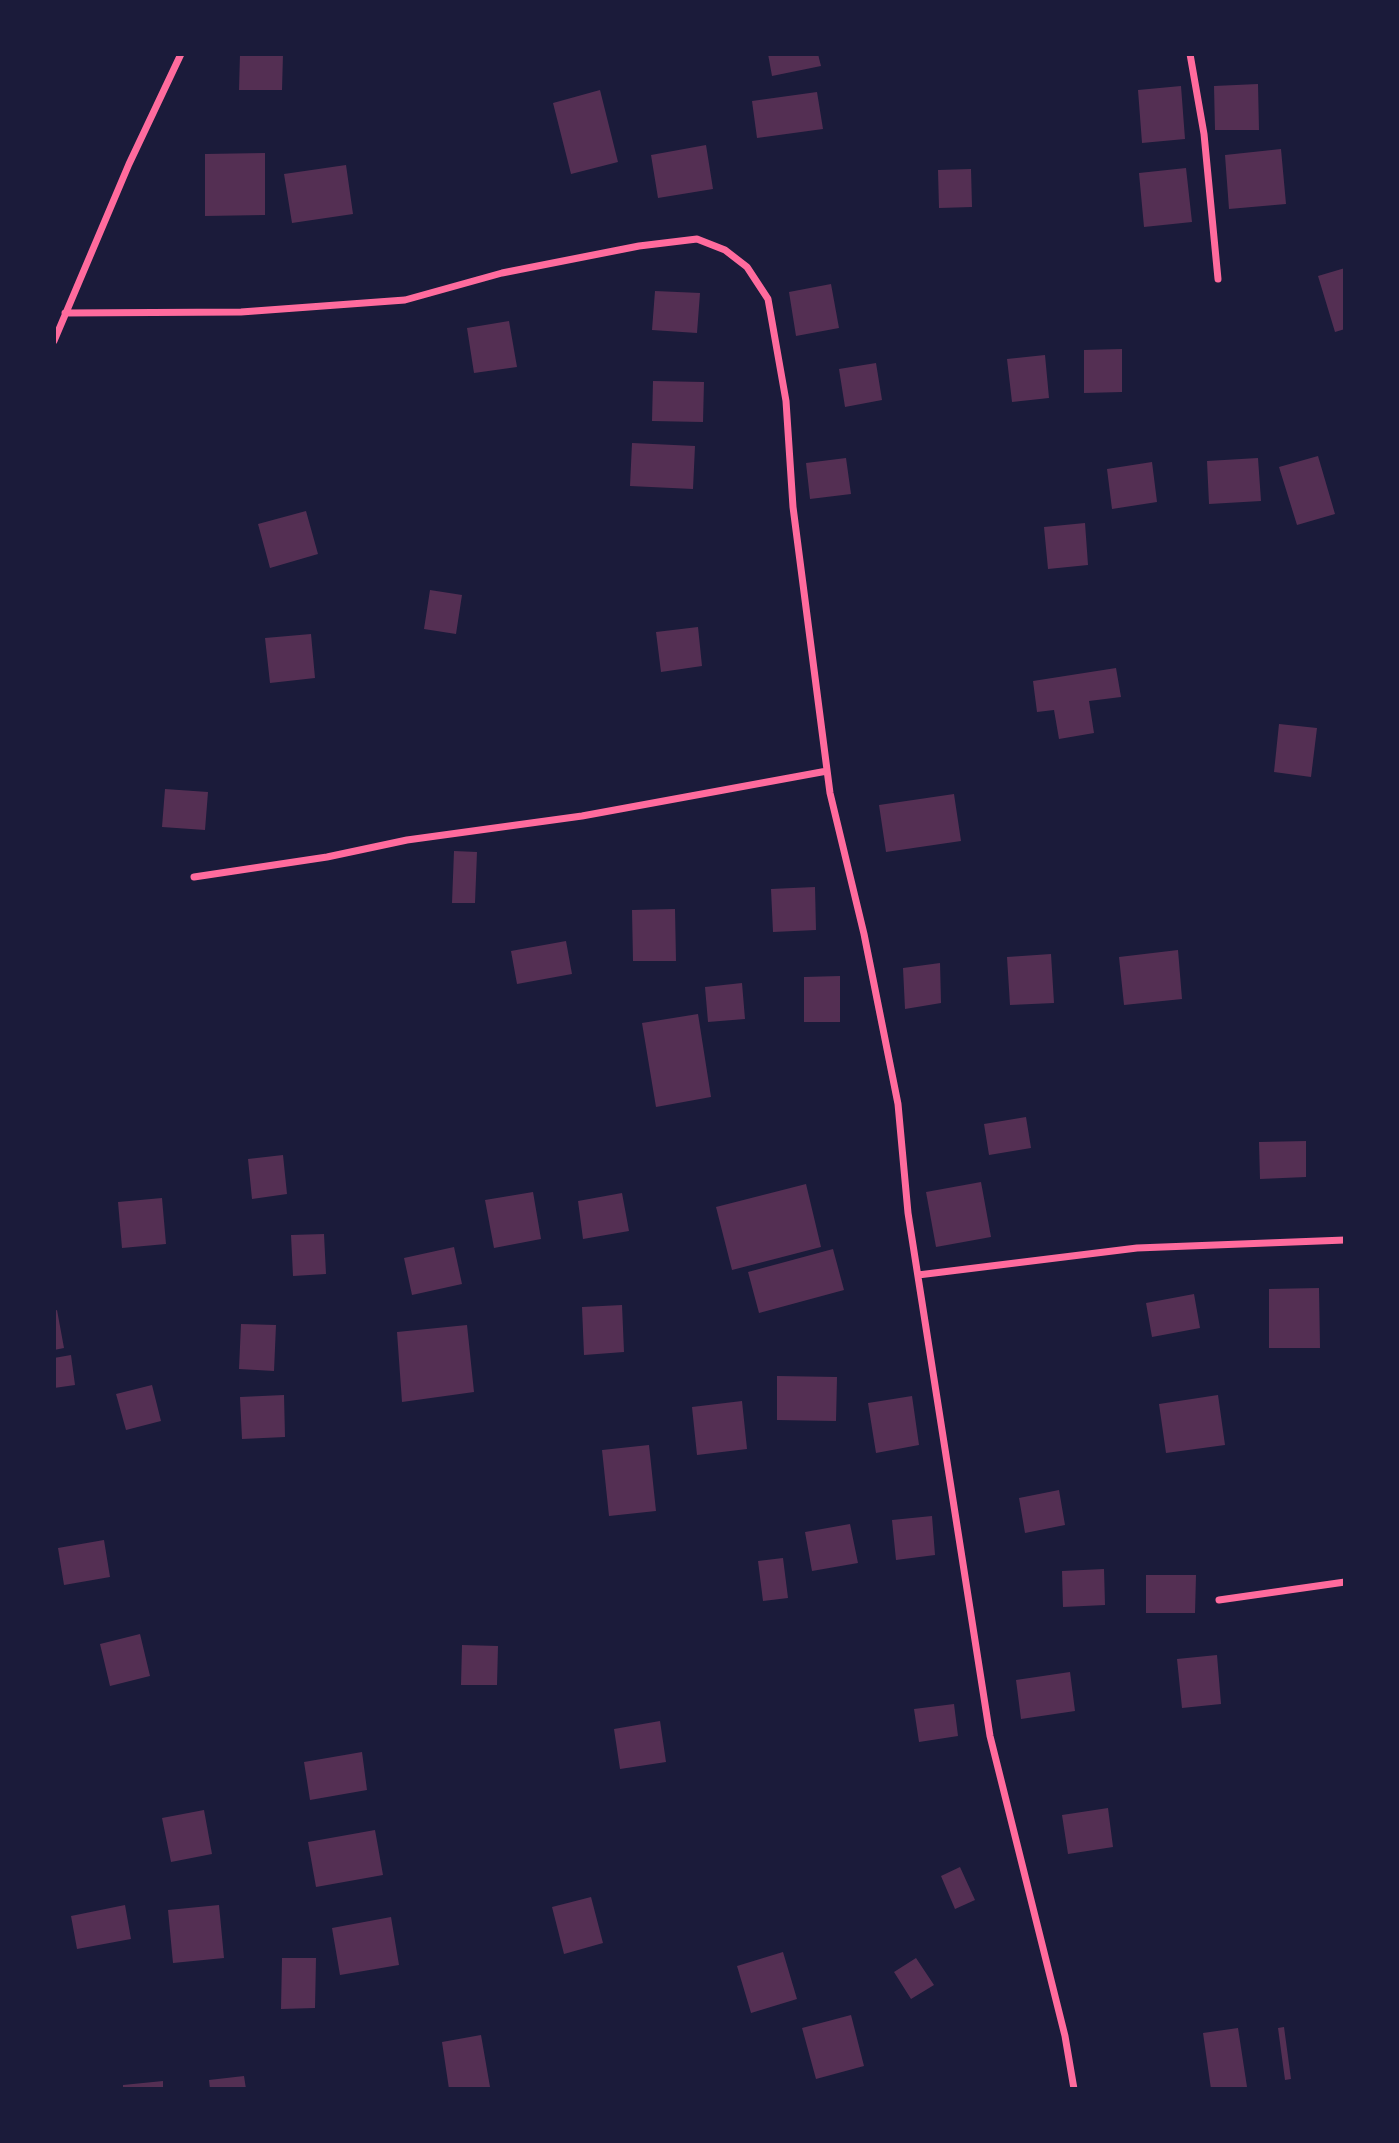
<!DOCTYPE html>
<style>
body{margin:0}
#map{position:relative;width:1399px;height:2143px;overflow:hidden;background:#1b1b3a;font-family:"Nunito Sans",sans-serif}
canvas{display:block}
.frame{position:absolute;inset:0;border:56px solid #1b1b3a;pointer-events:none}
</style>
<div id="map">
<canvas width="1399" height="2143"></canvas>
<div class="frame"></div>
</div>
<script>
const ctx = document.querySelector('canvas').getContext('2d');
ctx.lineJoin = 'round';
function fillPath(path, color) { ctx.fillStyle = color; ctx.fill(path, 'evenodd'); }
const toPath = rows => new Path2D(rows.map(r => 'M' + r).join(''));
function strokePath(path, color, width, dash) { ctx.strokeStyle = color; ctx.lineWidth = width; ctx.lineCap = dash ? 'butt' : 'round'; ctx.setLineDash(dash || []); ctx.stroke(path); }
const building = toPath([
 [240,54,283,54,282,90,239,90],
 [768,54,818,54,821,66,772,76],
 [1258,84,1259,130,1215,130,1214,86],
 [1181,86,1185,139,1142,143,1138,90],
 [600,90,618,162,571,174,553,103],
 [817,92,823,129,757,138,752,101],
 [706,145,713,189,658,198,651,155],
 [1281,149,1286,204,1229,209,1225,155],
 [265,153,265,215,205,216,205,154],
 [346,165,353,214,292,223,284,174],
 [1186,168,1192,222,1144,227,1139,173],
 [971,169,972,207,939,208,938,170],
 [1345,268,1345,329,1335,332,1318,276],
 [831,284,839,328,796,336,789,292],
 [655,291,700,293,697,333,652,330],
 [509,321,517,367,474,373,467,328],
 [1122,349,1122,392,1084,393,1084,350],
 [1045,355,1049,398,1012,402,1007,359],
 [876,363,882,400,845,407,839,369],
 [653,381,704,382,703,422,652,421],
 [632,443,695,446,693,489,630,486],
 [1318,456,1335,514,1297,525,1279,467],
 [846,458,851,494,810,499,806,463],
 [1258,458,1261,501,1209,504,1207,461],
 [1152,462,1157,502,1112,509,1107,469],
 [306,511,318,554,270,568,258,524],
 [1085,523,1088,565,1048,569,1044,527],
 [430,590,462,595,456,634,424,629],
 [698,627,702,666,661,672,656,632],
 [311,634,315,678,270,683,265,638],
 [1116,668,1121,697,1089,701,1094,733,1059,739,1054,710,1037,712,1033,681],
 [1279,724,1317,728,1311,777,1274,772],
 [165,789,208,792,205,830,162,827],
 [954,794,961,841,886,852,879,805],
 [454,851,477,852,475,903,452,903],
 [815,887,816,930,773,932,771,889],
 [675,909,676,961,633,961,632,910],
 [566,941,572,974,517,984,511,951],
 [1178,950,1182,999,1124,1005,1119,957],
 [1051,954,1054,1003,1010,1005,1007,957],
 [940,963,941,1003,905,1009,903,968],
 [840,976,840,1022,804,1022,804,977],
 [742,983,745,1019,708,1022,705,987],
 [698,1014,711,1097,656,1107,642,1023],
 [1026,1117,1031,1148,989,1155,984,1124],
 [1306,1141,1306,1177,1260,1179,1259,1142],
 [283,1155,287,1194,252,1199,248,1159],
 [981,1182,991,1237,936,1247,926,1192],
 [806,1184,821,1247,732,1270,716,1207],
 [533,1192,541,1239,494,1248,485,1200],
 [622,1193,629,1231,583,1239,578,1201],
 [162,1198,166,1244,122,1248,118,1202],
 [324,1234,326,1274,293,1276,291,1235],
 [454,1247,462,1284,412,1295,404,1258],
 [833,1249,844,1290,759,1313,748,1272],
 [1319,1288,1320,1348,1269,1348,1269,1289],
 [1194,1294,1200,1328,1152,1337,1146,1303],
 [622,1305,624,1352,584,1355,582,1307],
 [57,1310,64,1348,54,1350,54,1311],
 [241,1324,276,1325,274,1371,239,1369],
 [467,1325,474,1392,402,1402,397,1332],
 [71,1355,75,1385,54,1388,54,1358],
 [777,1376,837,1377,836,1421,777,1420],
 [152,1385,161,1421,126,1430,116,1394],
 [284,1395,285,1437,242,1439,240,1397],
 [1218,1395,1225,1445,1166,1453,1159,1404],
 [912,1396,919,1445,876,1453,868,1403],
 [742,1401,747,1449,697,1455,692,1407],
 [649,1445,656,1511,609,1516,602,1450],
 [1059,1490,1065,1525,1025,1533,1019,1498],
 [932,1516,935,1555,896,1560,892,1520],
 [850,1524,858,1563,812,1571,805,1532],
 [104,1540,110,1577,64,1585,58,1548],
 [783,1558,788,1598,763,1601,758,1561],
 [1104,1569,1105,1605,1063,1607,1062,1571],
 [1146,1575,1196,1575,1195,1613,1146,1613],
 [140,1634,150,1676,110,1686,100,1644],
 [462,1645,498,1646,497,1685,461,1685],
 [1217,1655,1221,1704,1182,1708,1177,1659],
 [1070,1672,1075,1711,1021,1719,1016,1680],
 [954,1704,958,1736,919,1742,914,1709],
 [660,1721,666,1762,620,1769,614,1729],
 [362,1752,367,1790,310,1800,304,1762],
 [1108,1808,1113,1847,1068,1854,1062,1815],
 [204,1810,212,1854,171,1862,162,1818],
 [375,1830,383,1875,316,1887,308,1842],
 [960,1867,975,1900,955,1909,941,1876],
 [591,1897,603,1943,564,1954,552,1907],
 [125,1905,131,1939,77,1949,71,1916],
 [219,1905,224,1958,173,1963,168,1910],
 [391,1917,399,1965,340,1975,332,1928],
 [783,1952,797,1999,751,2013,737,1966],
 [282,1958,316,1958,315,2008,281,2009],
 [916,1958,934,1985,911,1999,894,1972],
 [851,2015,864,2066,816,2079,802,2028],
 [1284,2027,1291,2079,1285,2080,1278,2028],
 [1238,2028,1247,2087,1211,2089,1203,2033],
 [481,2035,490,2087,449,2089,442,2042],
 [244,2076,246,2089,210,2089,209,2080],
 [163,2081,163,2089,123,2089,123,2085]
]);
const minor = toPath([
 [1190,54,1204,134,1218,279],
 [65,313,241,312,405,300,502,273,639,246,697,239,725,250,747,267,768,299,786,401,793,507,830,793,864,934,898,1104,908,1213,990,1736,1065,2036,1074,2089],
 [54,341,129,164,181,54],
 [194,877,327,857,407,840,582,816,827,771],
 [918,1275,1137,1248,1345,1240],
 [1219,1600,1345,1582]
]);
fillPath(building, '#542f53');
strokePath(minor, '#ff6b9d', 7);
</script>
